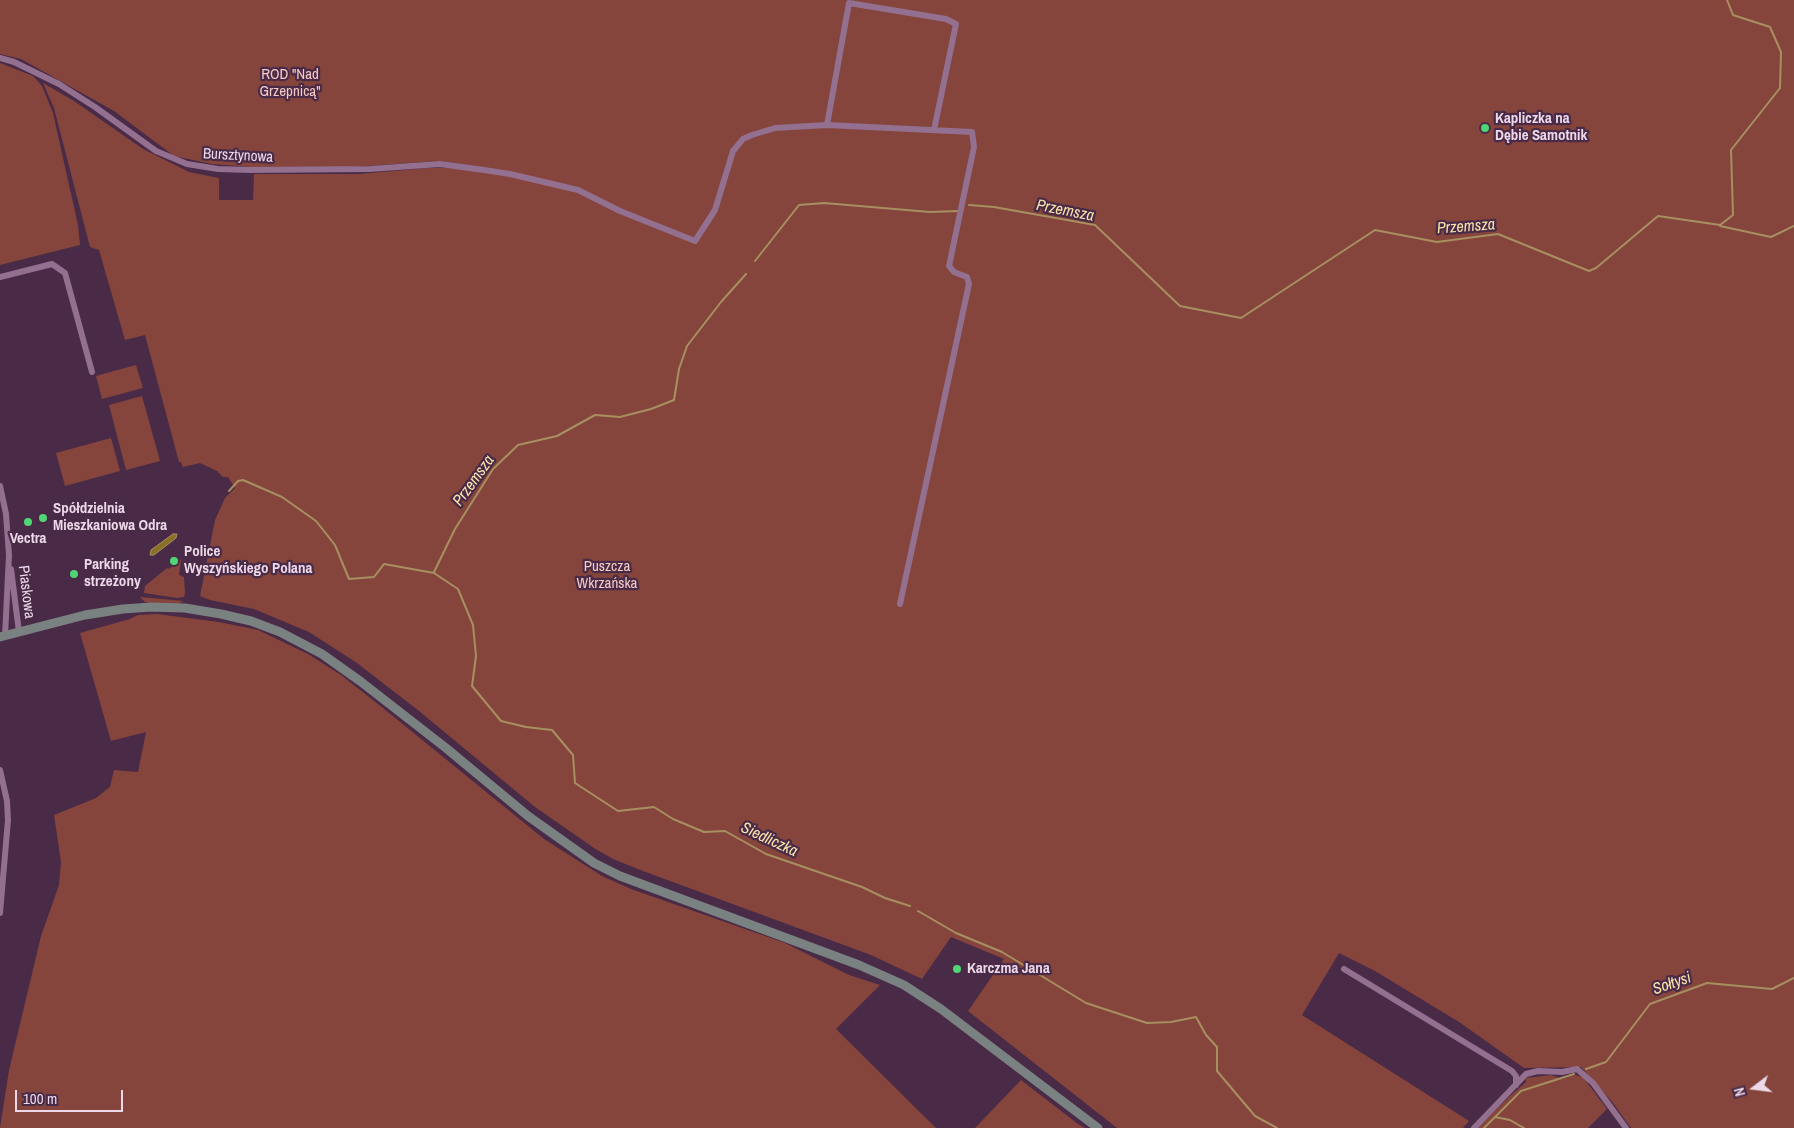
<!DOCTYPE html>
<meta charset="utf-8">
<style>
body{margin:0}
#map{position:relative;width:1794px;height:1128px;overflow:hidden;background:#492a47;font-family:"Archivo Narrow",sans-serif}
canvas{display:block}
.north{position:absolute;left:1729px;top:1063px;width:50px;height:50px;-webkit-text-stroke:4px #492a47;paint-order:stroke;rotate:255deg;font-size:14px;font-weight:700;line-height:20px;text-align:center;color:#ecd8e9}
.north::after{content:'';display:block;margin:auto;width:18px;height:22px;background:#ecd8e9;clip-path:polygon(50% 0,100% 100%,50% 72%,0 100%)}
.scale{position:absolute;left:15px;top:1090px;width:108px;height:22px;box-sizing:border-box;border:2px solid #ecd8e9;border-top:0;padding-left:6px;font-size:15px;line-height:18px;white-space:nowrap;color:#ecd8e9;-webkit-text-stroke:4px #492a47;paint-order:stroke}
</style>
<div id="map">
<canvas width="1794" height="1128"></canvas>
<div class="north">N</div>
<div class="scale">100 m</div>
</div>
<script>
const ctx = document.querySelector('canvas').getContext('2d');
ctx.lineJoin = 'round';
function fillPath(path, color) { ctx.fillStyle = color; ctx.fill(path, 'evenodd'); }
const toPath = rows => new Path2D(rows.map(r => 'M' + r).join(''));
function strokePath(path, color, width, dash) { ctx.strokeStyle = color; ctx.lineWidth = width; ctx.lineCap = dash ? 'butt' : 'round'; ctx.setLineDash(dash || []); ctx.stroke(path); }
function label(font, color, halo, rows, align = 'center') {
  ctx.font = font + ' "Archivo Narrow",sans-serif'; ctx.lineWidth = 4.5; ctx.setLineDash([]); ctx.textBaseline = 'middle'; ctx.strokeStyle = halo; ctx.fillStyle = color; for (const [text, x, y, turn = 0] of rows) {
    ctx.save(); ctx.translate(x, y); ctx.rotate((+turn || 0) * Math.PI / 180); ctx.textAlign = isNaN(turn) ? turn : align; if (halo) ctx.strokeText(text, 0, 0); ctx.fillText(text, 0, 0); ctx.restore();
  }
}
const green = toPath([
 [0,0,1794,0,1794,1128,1631,1128,1613,1103,1581,1067,1524,1068,1459,1022,1375,971,1339,953,1302,1015,1469,1121,1463,1128,1117,1128,968,1011,1004,959,951,937,922,979,871,955,643,871,613,859,594,848,535,807,419,711,357,663,309,632,254,609,210,600,200,596,215,520,225,498,235,488,228,477,223,477,217,471,200,463,183,467,181,462,179,462,145,335,125,340,99,250,90,247,54,108,43,83,74,101,143,149,189,172,219,178,219,200,253,200,254,174,359,174,428,168,482,167,440,161,351,167,250,167,212,164,174,156,114,111,21,59,0,54],
 [0,63,33,76,42,86,53,113,78,225,80,245,0,265],
 [136,365,143,388,102,399,96,376],
 [142,396,160,461,126,470,109,405],
 [111,438,120,471,65,486,56,453],
 [179,559,181,560,179,575,184,577,185,593,184,597,177,598,144,593,145,586,167,568,168,569,172,567,171,565],
 [140,597,184,601,177,604,150,603,145,602],
 [157,614,219,622,258,630,308,654,341,675,383,708,544,839,602,876,631,889,785,943,849,975,880,985,836,1029,936,1128,0,1128,9,1070,41,936,59,885,61,862,54,815,96,798,110,787,114,770,138,772,146,732,111,741,80,633,130,619,138,615],
 [1551,1075,1562,1079,1575,1075,1583,1077,1607,1109,1588,1128,1477,1128,1510,1096,1526,1082,1526,1078],
 [1021,1080,1078,1124,1085,1128,975,1128]
]);
const water = toPath([
 [173,534,177,534,176,538,154,555,150,555,151,550,173,534]
]);
const stream = toPath([
 [969,205,994,207,1095,225,1180,306,1241,318,1375,230,1437,242,1498,234,1589,271,1596,268,1658,216,1720,225,1733,215,1731,150,1780,88,1781,52,1770,27,1733,15,1727,0],
 [1720,226,1771,237,1794,226],
 [755,261,799,205,824,203,930,212,959,211],
 [229,491,238,481,243,480,282,497,316,521,335,545,349,579,374,577,384,564,434,573,458,589,473,625,476,656,472,686,501,721,526,727,552,730,573,755,575,783,618,811,654,807,673,819,704,832,725,831,766,854,862,887,885,898,910,906],
 [434,572,455,529,493,469,518,445,557,436,595,415,620,417,651,409,674,400,679,369,687,346,721,302,746,274],
 [918,911,956,933,1002,952,1086,1003,1147,1023,1171,1022,1196,1017,1206,1035,1217,1047,1217,1071,1255,1116,1277,1128],
 [1586,1069,1606,1062,1650,1004,1707,983,1772,989,1794,978],
 [1495,1117,1521,1091,1574,1074],
 [1484,1128,1495,1117,1510,1120,1524,1128]
]);
const street = toPath([
 [0,58,14,62,59,84,95,107,156,151,187,164,218,169,250,170,370,169,440,164,484,170,510,174,578,190,620,211,695,241,715,210,733,151,743,139,752,135,775,128,827,125,972,132,974,147,949,266,954,272,967,277,969,284,900,604],
 [827,125,849,3,946,19,956,24,934,130],
 [0,277,52,264,65,273,92,372],
 [0,486,6,514,9,555,5,636],
 [11,569,19,632],
 [0,770,7,801,8,820,0,913],
 [1344,969,1512,1071,1516,1076,1516,1085],
 [1474,1128,1526,1074,1538,1071,1562,1072,1577,1069,1593,1083,1626,1128]
]);
const secondary = toPath([
 [0,637,85,615,123,609,151,607,185,608,221,614,251,621,280,632,322,654,360,681,446,748,528,816,594,863,620,876,859,965,904,985,941,1009,1098,1128]
]);
const markers = [
 [1485,128,5,"#4fd675"],
 [43,518,5,"#4fd675"],
 [28,522,5,"#4fd675"],
 [174,561,5,"#4fd675"],
 [74,574,5,"#4fd675"],
 [957,969,5,"#4fd675"]
];
const parkNames = [
 ["ROD \"Nad",290,75],
 ["Grzepnicą\"",290,92],
 ["Puszcza",607,567],
 ["Wkrzańska",607,584]
];
const poiNames = [
 ["Kapliczka na",1495,119],
 ["Dębie Samotnik",1495,136],
 ["Spółdzielnia",53,509],
 ["Mieszkaniowa Odra",53,526],
 ["Vectra",28,539,"center"],
 ["Police",184,552],
 ["Wyszyńskiego Polana",184,569],
 ["Parking",84,565],
 ["strzeżony",84,582],
 ["Karczma Jana",967,969]
];
const streetNames = [
 ["Bursztynowa",238,156,3],
 ["Piaskowa",26,592,83]
];
const waterNames = [
 ["Przemsza",1065,211,11],
 ["Przemsza",1466,227,-4],
 ["Przemsza",474,481,-54],
 ["Siedliczka",769,840,25],
 ["Sołtysi",1672,984,-19]
];
fillPath(green, '#85453c');
fillPath(water, '#897025');
strokePath(water, '#a78f60', 1);
strokePath(stream, '#a78f60', 2);
strokePath(street, '#936f90', 6);
strokePath(secondary, '#7a8281', 9);
for (const [x, y, r, color] of markers) { const dot = new Path2D(); dot.arc(x, y, r, 0, 2 * Math.PI); ctx.fillStyle = color; ctx.fill(dot); strokePath(dot, '#492a47', 2); }
label('15px', '#f5cac2', '#492a47', parkNames);
label('bold 15px', '#ecd8e9', '#492a47', poiNames, 'left');
label('15px', '#ecd8e9', '#492a47', streetNames);
label('italic 16px', '#f8e3aa', '#492a47', waterNames);
</script>
